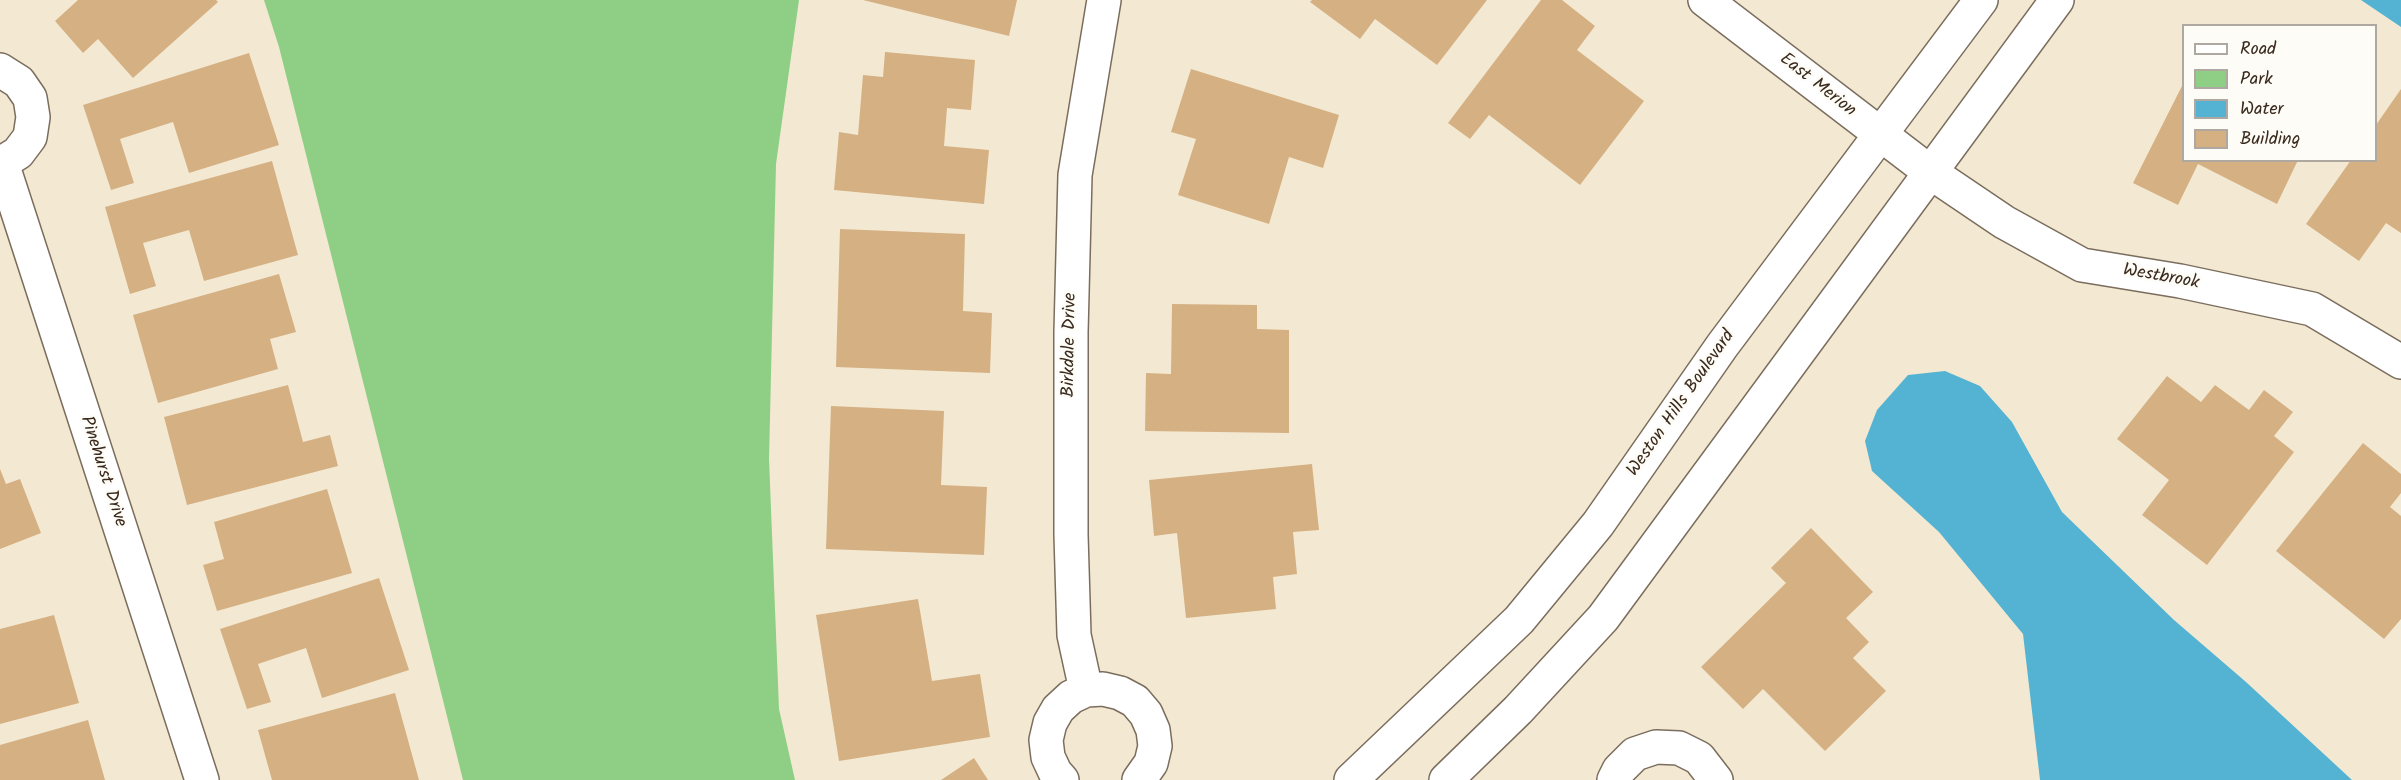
<!DOCTYPE html>
<style>
body{margin:0}
#map{position:relative;width:2401px;height:780px;overflow:hidden;background:#f3e9d2;font-family:Kalam,sans-serif}
canvas{display:block}
.legend{position:absolute;left:2182px;top:24px;width:195px;height:138px;box-sizing:border-box;background:#fdfcf7;border:2px solid #afa8a0;margin:0;padding:8px 10px;list-style:none;font-size:18px;color:#3b2a1e}
.legend li{display:flex;align-items:center;gap:12px;height:30px}
.legend b{width:30px;border:2px solid #afa8a0}
</style>
<div id="map">
<canvas width="2401" height="780"></canvas>
<ul class="legend">
<li><b style="height:8px;background:#fff"></b>Road</li>
<li><b style="height:16px;background:#8fce85"></b>Park</li>
<li><b style="height:16px;background:#54b3d2"></b>Water</li>
<li><b style="height:16px;background:#d5b083"></b>Building</li>
</ul>
</div>
<script>
const ctx = document.querySelector('canvas').getContext('2d');
ctx.lineJoin = 'round';
function fillPath(path, color) { ctx.fillStyle = color; ctx.fill(path, 'evenodd'); }
const toPath = rows => new Path2D(rows.map(r => 'M' + r).join(''));
function strokePath(path, color, width, dash) { ctx.strokeStyle = color; ctx.lineWidth = width; ctx.lineCap = dash ? 'butt' : 'round'; ctx.setLineDash(dash || []); ctx.stroke(path); }
function label(font, color, halo, rows, align = 'center') {
  ctx.font = font + ' Kalam,sans-serif'; ctx.lineWidth = 5; ctx.setLineDash([]); ctx.textBaseline = 'middle'; ctx.strokeStyle = halo; ctx.fillStyle = color; for (const [text, x, y, turn = 0] of rows) {
    ctx.save(); ctx.translate(x, y); ctx.rotate((+turn || 0) * Math.PI / 180); ctx.textAlign = isNaN(turn) ? turn : align; if (halo) ctx.strokeText(text, 0, 0); ctx.fillText(text, 0, 0); ctx.restore();
  }
}
const green = toPath([
 [264,0,799,0,776,164,769,459,779,709,795,780,463,780,279,47]
]);
const water = toPath([
 [2361,0,2401,0,2401,27],
 [1945,371,1980,386,2012,422,2062,512,2174,620,2246,682,2352,780,2040,780,2023,634,1939,532,1872,471,1865,441,1877,410,1908,375]
]);
const building = toPath([
 [78,0,216,0,218,2,133,78,98,39,83,53,55,21],
 [863,0,1017,0,1009,36],
 [1312,0,1487,0,1437,65,1375,19,1360,39,1310,2],
 [1541,0,1562,0,1595,26,1577,50,1644,101,1580,185,1489,115,1470,139,1448,123],
 [885,52,975,60,971,110,947,108,944,146,989,150,984,204,834,190,839,132,858,135,863,75,883,77],
 [249,53,279,145,189,173,173,122,120,139,134,183,111,190,83,105],
 [1191,69,1339,115,1323,168,1289,157,1269,224,1178,195,1196,139,1171,132],
 [2184,82,2184,160,2298,160,2277,204,2198,164,2178,205,2133,183],
 [2401,89,2401,233,2386,223,2359,261,2306,224,2351,160,2376,160,2376,125],
 [272,161,298,255,204,281,189,230,143,243,156,286,130,294,105,207],
 [840,229,965,234,963,311,992,313,990,373,836,367],
 [279,274,296,332,270,339,278,369,158,403,133,315],
 [1172,304,1257,305,1257,329,1289,330,1289,433,1145,431,1146,373,1171,374],
 [2167,376,2201,402,2215,385,2249,410,2264,390,2293,412,2274,436,2294,452,2207,565,2142,515,2169,480,2117,439],
 [288,385,303,442,330,435,338,466,187,505,164,417],
 [831,406,944,411,941,485,987,487,984,555,826,549],
 [2363,443,2401,474,2401,493,2390,507,2401,516,2401,619,2384,639,2276,551],
 [1312,464,1319,530,1293,532,1297,574,1273,577,1276,609,1186,618,1177,533,1154,536,1149,480],
 [0,469,6,484,20,479,41,533,0,549],
 [327,489,352,573,217,611,203,565,224,559,214,522],
 [1811,528,1873,592,1846,618,1869,642,1853,658,1886,691,1825,751,1763,689,1743,709,1701,667,1786,583,1771,568],
 [379,578,409,670,322,698,306,648,258,664,271,702,247,709,220,629],
 [918,599,932,681,980,674,990,737,839,761,816,615],
 [54,615,79,703,0,724,0,629],
 [395,693,419,780,272,780,258,730],
 [88,720,105,780,0,780,0,745],
 [974,758,988,780,941,780]
]);
const minor = toPath([
 [1705,0,1930,172,2004,222,2082,265,2180,281,2312,309,2401,362],
 [0,70,19,82,30,98,33,117,30,137,18,153,0,164],
 [2,163,202,780],
 [1086,690,1074,635,1071,535,1071,332,1075,175,1104,0],
 [1062,780,1055,772,1048,757,1046,740,1050,723,1058,709,1071,697,1086,690,1103,689,1120,693,1135,701,1146,714,1153,730,1155,746,1151,763,1139,780],
 [1351,780,1519,620,1598,524,1722,346,1981,0],
 [1446,780,1518,710,1603,618,2057,0],
 [1614,780,1619,770,1635,754,1656,747,1679,748,1699,758,1716,780]
]);
const streetNames = [
 ["East Merion",1817,86,38],
 ["Westbrook",2161,278,10],
 ["Birkdale Drive",1071,345,-89],
 ["Weston Hills Boulevard",1682,404,-55],
 ["Pinehurst Drive",102,472,72]
];
fillPath(green, '#8fce85');
fillPath(water, '#54b3d2');
fillPath(building, '#d5b083');
strokePath(minor, '#7b6d5d', 36);
strokePath(minor, '#fff', 33);
label('18px', '#3b2a1e', '#fdfcf7', streetNames);
</script>
